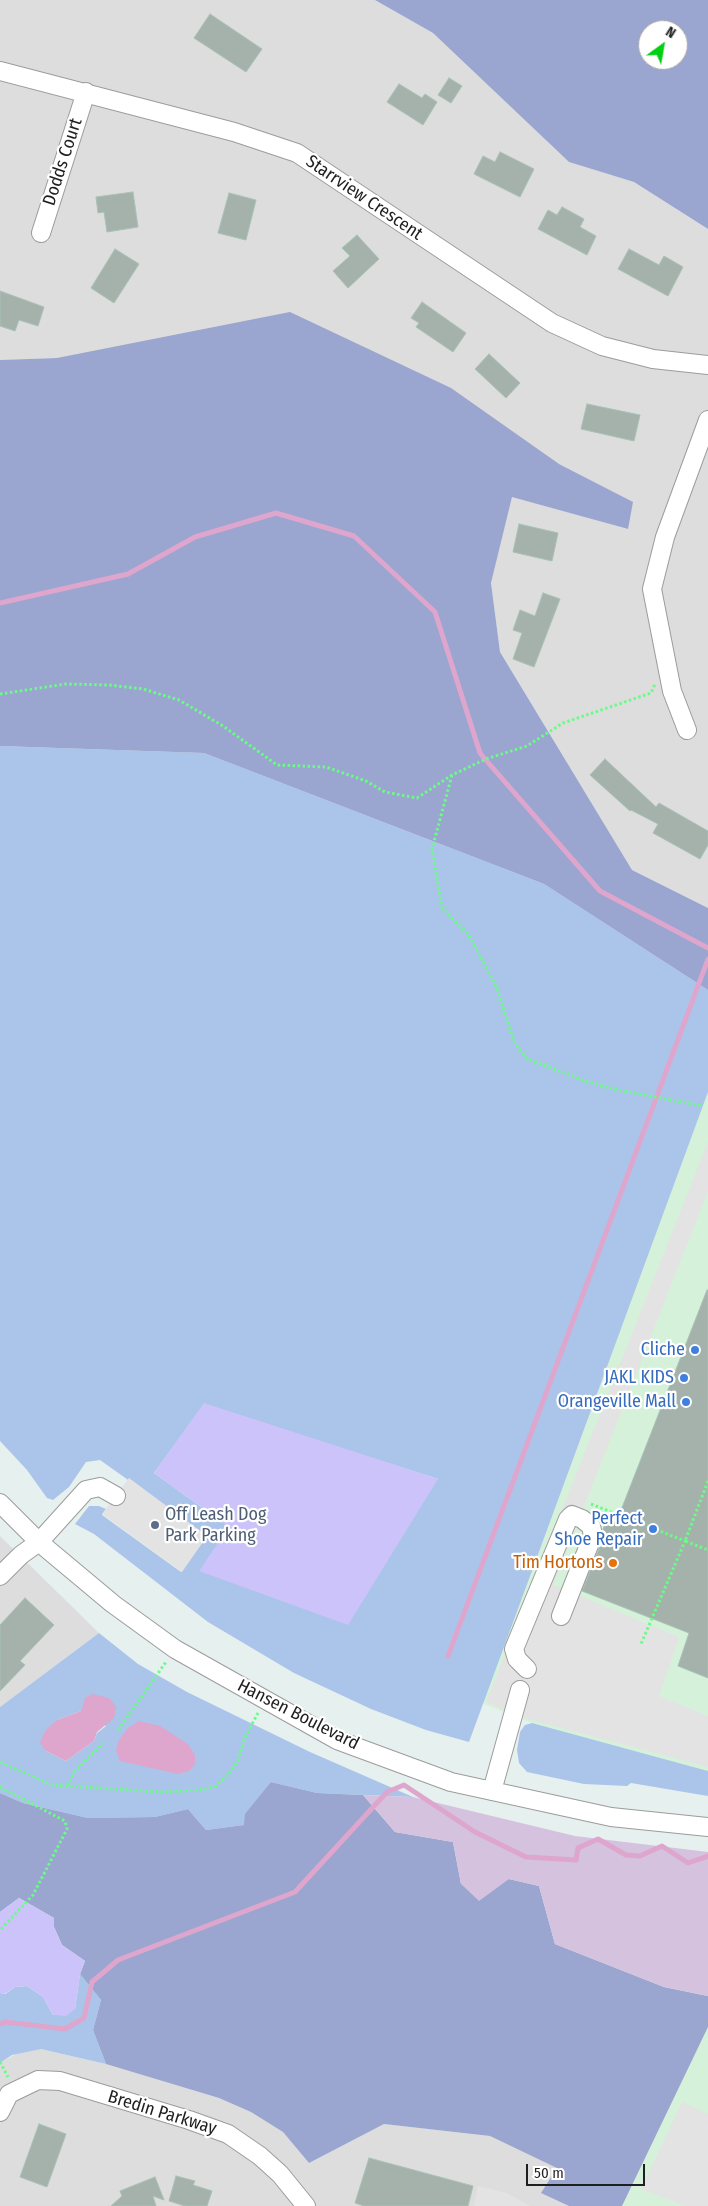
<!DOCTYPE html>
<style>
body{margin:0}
#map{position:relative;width:708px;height:2206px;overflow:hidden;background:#e6f0ee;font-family:"Fira Sans Condensed",sans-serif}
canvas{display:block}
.north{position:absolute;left:638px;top:20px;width:50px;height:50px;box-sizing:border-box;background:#fff;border:1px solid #a5a5a5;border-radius:50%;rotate:32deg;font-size:14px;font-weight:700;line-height:20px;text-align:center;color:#1f1f1f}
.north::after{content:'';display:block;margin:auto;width:18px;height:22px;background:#00cf13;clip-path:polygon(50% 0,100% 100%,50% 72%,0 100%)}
.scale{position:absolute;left:526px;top:2164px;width:119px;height:22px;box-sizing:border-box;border:2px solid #1f1f1f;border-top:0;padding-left:6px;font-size:15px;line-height:18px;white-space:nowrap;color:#1f1f1f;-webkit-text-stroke:4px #fff;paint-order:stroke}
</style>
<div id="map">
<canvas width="708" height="2206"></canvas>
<div class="north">N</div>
<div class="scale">50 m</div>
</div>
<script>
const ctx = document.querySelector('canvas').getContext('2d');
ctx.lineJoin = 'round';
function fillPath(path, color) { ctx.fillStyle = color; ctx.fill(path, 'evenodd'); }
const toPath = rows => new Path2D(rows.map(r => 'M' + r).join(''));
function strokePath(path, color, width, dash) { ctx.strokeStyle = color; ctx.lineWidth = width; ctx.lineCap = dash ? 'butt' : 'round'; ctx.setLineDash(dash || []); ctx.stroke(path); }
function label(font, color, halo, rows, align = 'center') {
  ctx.font = font + ' "Fira Sans Condensed",sans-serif'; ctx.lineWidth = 4.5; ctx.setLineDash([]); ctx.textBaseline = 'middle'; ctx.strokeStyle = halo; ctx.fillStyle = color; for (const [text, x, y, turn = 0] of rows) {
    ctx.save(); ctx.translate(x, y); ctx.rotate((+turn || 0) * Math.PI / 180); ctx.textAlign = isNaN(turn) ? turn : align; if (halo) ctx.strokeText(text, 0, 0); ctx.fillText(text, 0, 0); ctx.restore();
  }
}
const residential = toPath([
 [0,0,375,0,433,33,569,162,634,182,708,229,708,908,632,870,500,652,491,583,512,496,627,529,632,502,559,464,57,358,0,360],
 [0,1536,99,1633,0,1707],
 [25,2049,41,2049,106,2064,219,2098,251,2112,283,2132,309,2163,384,2124,490,2136,558,2168,542,2193,569,2206,0,2206,0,2063]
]);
const commercial = toPath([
 [708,1092,708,1771,532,1723,482,1703],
 [708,2027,708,2206,622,2206]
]);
const grass = toPath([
 [0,746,204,753,544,884,708,990,708,1092,469,1742,426,1730,371,1709,294,1673,208,1622,94,1534,75,1524,89,1506,99,1506,106,1509,102,1515,181,1572,207,1536,100,1460,86,1462,69,1487,53,1500,47,1498,27,1470,0,1441],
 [204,1404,438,1479,200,1571,229,1527,154,1473],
 [99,1633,138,1664,187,1692,310,1752,413,1797,317,1793,271,1782,244,1825,206,1830,188,1809,155,1817,88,1818,23,1803,0,1793,0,1707],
 [81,1711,106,1726,97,1733,94,1741,66,1761,46,1751,57,1720],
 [532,1723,708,1771,708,1796,631,1783,627,1786,584,1784,527,1772,519,1763,517,1750,520,1732,525,1725],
 [80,1974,101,2000,93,2030,106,2064,41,2049,12,2055,0,2063,0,1993,5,1994,15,1987,27,1986,43,1997,53,2015,75,2009]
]);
const forest = toPath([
 [375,0,708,0,708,229,634,182,569,162,433,33],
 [648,30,678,30,678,60,648,60],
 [290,312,451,388,559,464,633,502,628,529,512,497,491,583,500,652,632,870,708,908,708,990,544,884,204,753,0,746,0,360,57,358],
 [271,1782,317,1793,363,1795,395,1832,453,1842,461,1884,509,1879,539,1886,555,1944,664,1987,708,1996,708,2027,622,2206,569,2206,541,2193,557,2168,490,2136,384,2124,309,2163,283,2132,251,2112,219,2098,106,2064,93,2030,101,2000,80,1974,85,1961,62,1945,54,1927,54,1918,19,1898,0,1912,0,1793,23,1803,88,1818,155,1817,188,1809,206,1830,244,1825,245,1814]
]);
const wetland = toPath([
 [363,1795,413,1797,575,1836,708,1852,708,1996,664,1987,555,1944,539,1886,509,1879,479,1901,461,1884,453,1842,395,1832]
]);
const park = toPath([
 [204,1403,438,1479,348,1625,199,1571,229,1527,154,1473],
 [19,1898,54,1918,54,1927,62,1945,85,1961,80,1974,75,2009,66,2016,53,2015,43,1997,27,1986,15,1987,4,1994,0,1993,0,1912]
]);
const parking = toPath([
 [708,1142,708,1191,553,1585,679,1637,659,1696,708,1716,708,1767,524,1718,486,1702],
 [129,1478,207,1536,182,1572,102,1514],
 [682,2102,708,2114,708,2206,685,2206,641,2189],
 [478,2186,507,2193,530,2206,474,2206]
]);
const water = toPath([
 [92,1694,109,1698,116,1707,114,1718,97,1732,94,1741,66,1761,46,1751,40,1743,45,1731,57,1720,81,1711,85,1698],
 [139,1721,160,1726,188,1744,195,1755,195,1764,189,1771,178,1774,120,1761,116,1750,119,1740,128,1728]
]);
const stream = toPath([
 [0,603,128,574,195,537,276,513,354,536,435,612,480,753,485,759,600,891,708,948],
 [448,1656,708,959],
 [0,2024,5,2022,65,2029,84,2018,92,1982,118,1960,295,1892,387,1792,404,1785,475,1832,526,1857,576,1860,578,1848,598,1839,626,1855,640,1856,662,1846,688,1863,708,1856]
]);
const building = toPath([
 [210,14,262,49,246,72,194,38,210,14],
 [449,78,462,86,451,103,438,95,449,78],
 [399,84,422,98,425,94,437,102,423,125,387,102,399,84],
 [500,152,534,169,520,197,474,174,483,156,495,162,500,152],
 [133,192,138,227,107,232,104,212,98,213,96,197,133,192],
 [229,193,256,200,246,240,218,233,229,193],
 [562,207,584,219,580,227,596,236,587,255,538,229,548,210,557,215,562,207],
 [357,235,379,259,348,288,333,271,350,256,342,248,357,235],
 [115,249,139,264,114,303,91,288,115,249],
 [629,249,659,265,664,256,683,267,668,296,618,269,629,249],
 [0,291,44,307,38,326,19,320,15,331,0,326,0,291],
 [422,302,466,333,453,352,416,327,419,323,411,318,422,302],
 [489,354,520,383,506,398,475,369,489,354],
 [587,404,640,415,634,441,581,429,587,404],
 [519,524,558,533,552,561,513,552,519,524],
 [543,593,560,599,534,667,513,659,522,633,513,630,520,610,535,616,543,593],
 [605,759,656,807,659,803,708,831,708,845,700,859,653,833,658,824,631,810,630,811,590,775,605,759],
 [707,1290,708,1291,708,1678,678,1666,689,1633,582,1591,603,1539,603,1529,607,1519,616,1523,707,1290],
 [25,1598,54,1625,20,1661,25,1665,0,1691,0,1625,25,1598],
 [39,2124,66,2134,47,2187,20,2177,39,2124],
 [369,2158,473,2186,468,2206,364,2206,355,2203,369,2158],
 [176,2176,195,2181,193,2185,212,2191,207,2206,185,2206,169,2201,176,2176],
 [155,2177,164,2200,153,2196,156,2206,111,2206,122,2196,120,2191,155,2177]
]);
const path = toPath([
 [0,694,66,684,109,685,143,689,179,700,223,726,277,765,326,767,366,781,385,792,417,798,452,775,486,759,527,746,563,723,651,693,655,684],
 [452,775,432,849,442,908,468,934,496,986,515,1044,528,1059,588,1082,618,1090,703,1106],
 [708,1481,685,1541,708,1550],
 [591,1504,685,1541,641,1644],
 [118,1730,166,1662],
 [0,1762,52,1785,161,1792,201,1790,216,1786,229,1774,238,1760,245,1737,258,1713],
 [68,1786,74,1772,103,1743],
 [0,1787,65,1821,67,1829,33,1895,0,1930],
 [0,2062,8,2077]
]);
const minor = toPath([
 [0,71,234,132,297,153,552,323,602,346,653,359,708,365],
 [41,233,86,92],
 [687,730,672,691,652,589,665,537,708,420],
 [0,1503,40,1543,113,1604,175,1649,337,1740,451,1782,611,1817,708,1827],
 [0,1576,21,1555,39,1542,86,1490,100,1487,116,1496],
 [527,1669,517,1659,514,1649,568,1519,572,1515,582,1519,591,1526,593,1535,561,1616],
 [492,1791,520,1690],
 [0,2112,9,2094,38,2080,60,2081,189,2120,228,2134,260,2156,280,2174,306,2206]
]);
const markers = [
 [695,1350,5,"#3f7fe0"],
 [684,1378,5,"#3f7fe0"],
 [686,1402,5,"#3f7fe0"],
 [155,1525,5,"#5c6f8a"],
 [653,1529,5,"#3f7fe0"],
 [613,1563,5,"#e8710a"]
];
const streetNames = [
 ["Dodds Court",63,162,-72],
 ["Starrview Crescent",364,198,34],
 ["Hansen Boulevard",298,1715,27],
 ["Bredin Parkway",162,2113,17]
];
const shopNames = [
 ["Cliche",685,1350],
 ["JAKL KIDS",674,1378],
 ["Orangeville Mall",676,1402],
 ["Perfect",643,1519],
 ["Shoe Repair",643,1540]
];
const serviceNames = [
 ["Off Leash Dog",165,1515],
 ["Park Parking",165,1536]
];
const foodNames = [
 ["Tim Hortons",603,1563]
];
fillPath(residential, '#dcdddc');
fillPath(commercial, '#d5f1d9');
fillPath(grass, '#abc4ea');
fillPath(forest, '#9aa5d0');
fillPath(wetland, '#d4c2de');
fillPath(park, '#ccc3fa');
fillPath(parking, '#e3e3e3');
fillPath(water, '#dea6cc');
strokePath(stream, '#dea6cc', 5);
fillPath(building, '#a5b2ac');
strokePath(building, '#a8c2b6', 1);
strokePath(minor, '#9c9c9c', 20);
strokePath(path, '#6cfb88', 3, [2.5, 2.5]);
strokePath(minor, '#fff', 18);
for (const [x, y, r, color] of markers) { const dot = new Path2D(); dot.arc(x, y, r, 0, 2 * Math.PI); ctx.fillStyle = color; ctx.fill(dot); strokePath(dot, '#fff', 2); }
label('18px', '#1f1f1f', '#fff', streetNames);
label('18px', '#366cbe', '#fff', shopNames, 'right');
label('18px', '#4e5e75', '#fff', serviceNames, 'left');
label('18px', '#c56008', '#fff', foodNames, 'right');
</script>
